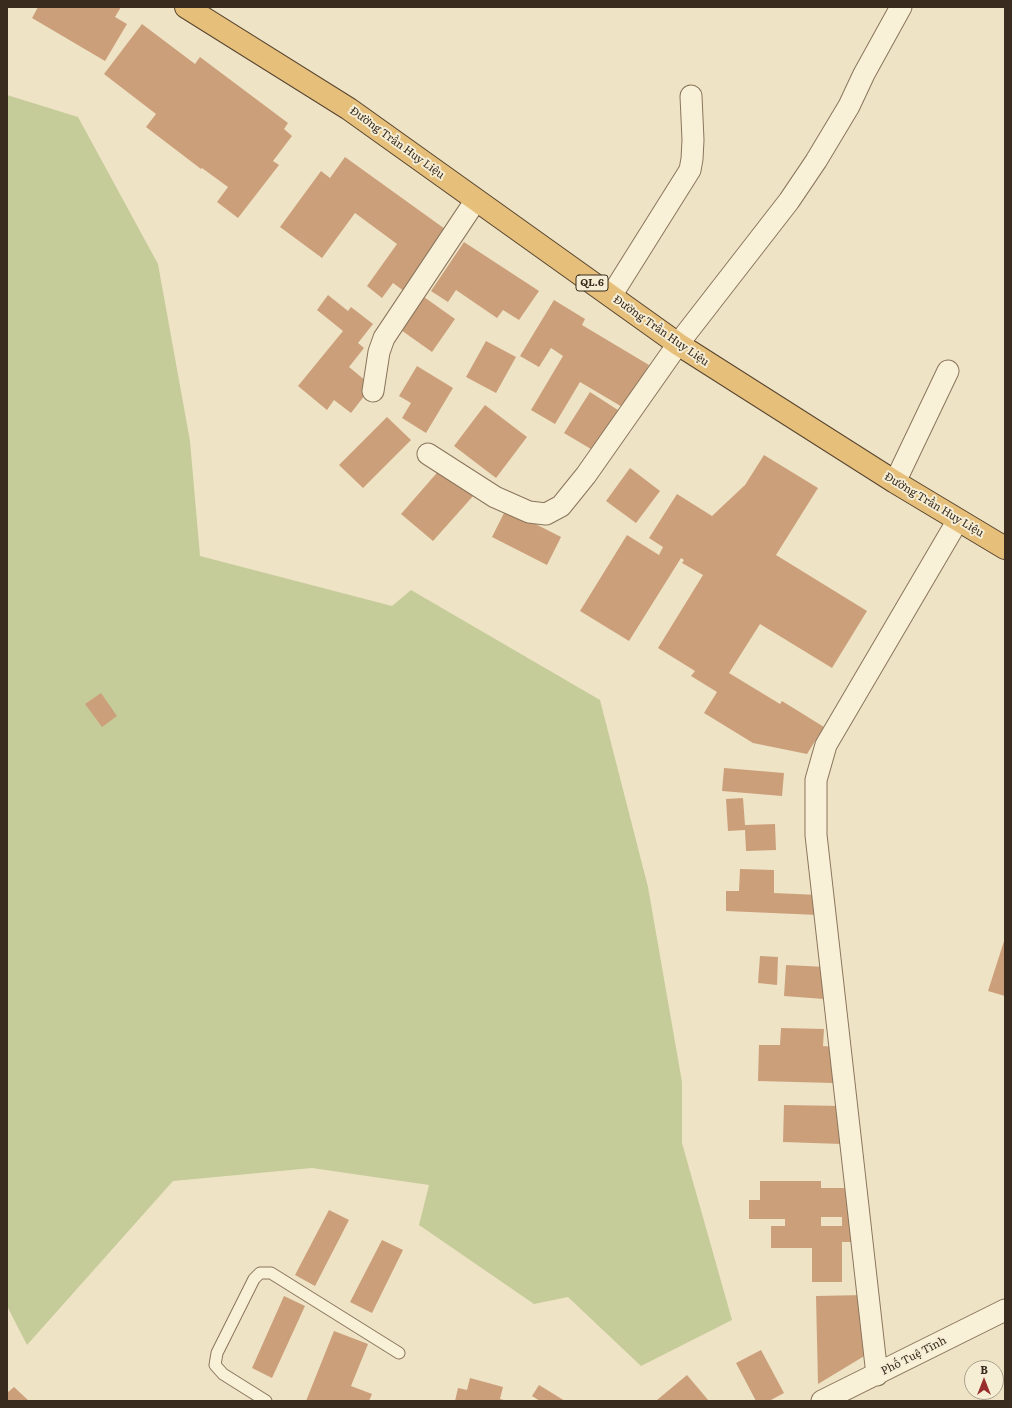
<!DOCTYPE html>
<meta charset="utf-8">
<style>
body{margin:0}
#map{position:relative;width:1012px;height:1408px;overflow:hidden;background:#eee3c5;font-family:Literata,serif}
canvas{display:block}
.frame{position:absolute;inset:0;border:8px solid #392c1f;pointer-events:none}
.north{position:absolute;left:964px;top:1360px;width:40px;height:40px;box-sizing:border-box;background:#f5edd4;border:1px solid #aaa08c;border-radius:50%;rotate:0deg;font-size:11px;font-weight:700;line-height:16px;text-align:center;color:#392c1f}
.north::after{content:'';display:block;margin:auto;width:14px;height:18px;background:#982e2b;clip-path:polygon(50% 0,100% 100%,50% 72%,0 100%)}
</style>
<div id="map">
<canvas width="1012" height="1408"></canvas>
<div class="frame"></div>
<div class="north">B</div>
</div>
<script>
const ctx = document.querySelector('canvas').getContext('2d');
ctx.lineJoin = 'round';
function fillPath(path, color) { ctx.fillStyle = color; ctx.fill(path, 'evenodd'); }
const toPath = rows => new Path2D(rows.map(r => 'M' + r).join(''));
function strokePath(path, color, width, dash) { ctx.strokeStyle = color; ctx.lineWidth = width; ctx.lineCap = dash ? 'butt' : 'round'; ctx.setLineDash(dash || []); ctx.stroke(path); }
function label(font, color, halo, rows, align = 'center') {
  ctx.font = font + ' Literata,serif'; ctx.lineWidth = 4; ctx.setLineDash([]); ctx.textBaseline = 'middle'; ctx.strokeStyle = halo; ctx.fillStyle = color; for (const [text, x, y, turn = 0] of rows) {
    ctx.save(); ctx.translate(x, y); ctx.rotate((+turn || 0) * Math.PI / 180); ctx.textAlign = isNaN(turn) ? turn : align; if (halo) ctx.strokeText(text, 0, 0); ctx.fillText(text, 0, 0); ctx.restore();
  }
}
const green = toPath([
 [7,95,78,117,158,264,190,441,200,556,392,606,411,590,600,700,648,887,682,1082,682,1143,732,1320,641,1366,568,1297,534,1304,419,1225,429,1185,312,1168,173,1181,27,1345,7,1306]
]);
const building = toPath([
 [38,7,121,7,115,17,127,24,105,61,32,18],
 [142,24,195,64,200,57,288,123,284,129,292,136,273,161,279,165,238,218,217,202,228,187,202,168,201,169,146,127,156,114,104,74],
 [345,157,452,234,408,294,393,283,382,298,367,286,397,244,355,213,322,258,280,227,321,171,330,178],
 [464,242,539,291,519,320,503,310,497,318,456,290,448,302,431,291],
 [328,295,348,311,351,307,373,324,358,343,364,348,349,367,372,386,351,413,334,400,327,410,298,386,343,331,317,310],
 [424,297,455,319,432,352,401,330],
 [554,300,585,319,582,325,649,365,624,408,580,382,555,424,531,410,563,356,551,348,539,367,520,356],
 [486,341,516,357,496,393,466,377],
 [417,366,453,388,426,433,402,418,411,403,399,396],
 [590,392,621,412,596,452,564,433],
 [485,405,527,437,496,478,454,446],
 [387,417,411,440,363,488,339,465],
 [764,455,818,488,776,555,867,611,832,668,760,624,729,673,780,704,782,701,824,727,807,754,753,743,704,713,717,692,691,676,695,671,658,648,703,575,682,563,684,560,681,558,629,641,580,611,627,535,659,555,663,547,649,538,677,494,712,516,745,485],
 [442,467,474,495,433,541,401,514],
 [630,468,660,491,636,523,606,501],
 [506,509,561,537,547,565,492,537],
 [101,693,117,716,102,727,85,704],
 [724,768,784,773,782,796,722,791],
 [743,798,745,825,775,824,776,850,746,851,745,830,728,831,726,799],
 [740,869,774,870,774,893,818,895,818,915,726,911,726,891,739,891],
 [1005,938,1005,996,988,991],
 [760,956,778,957,777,985,758,983],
 [786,965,826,967,824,999,784,996],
 [781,1028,824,1029,823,1046,834,1047,833,1083,758,1081,759,1045,780,1045],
 [784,1105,843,1106,842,1144,783,1142],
 [760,1181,821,1181,821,1188,854,1188,854,1242,842,1242,842,1282,812,1282,812,1248,771,1248,771,1226,785,1226,785,1219,749,1219,749,1200,760,1200],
 [821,1217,842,1217,842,1226,821,1226],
 [329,1210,349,1220,315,1286,295,1275],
 [382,1240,403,1250,372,1313,350,1302],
 [864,1295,866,1355,818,1384,816,1296],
 [284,1296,305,1306,272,1378,252,1368],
 [334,1331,368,1344,351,1386,372,1394,369,1401,306,1401],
 [761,1350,784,1393,769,1401,756,1401,736,1363],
 [687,1375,709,1401,658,1401,657,1400],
 [470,1378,503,1387,500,1399,508,1401,455,1401,458,1388,467,1390],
 [539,1385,565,1401,540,1401,532,1396],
 [14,1387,29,1401,7,1401,7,1393]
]);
const service = toPath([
 [266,1401,223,1374,215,1365,217,1353,254,1279,260,1273,271,1273,399,1353]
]);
const minor = toPath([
 [611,296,690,170,692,159,693,140,691,96],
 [373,391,379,352,384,338,476,200],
 [428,454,495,497,529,512,546,514,561,506,586,475,678,344,789,201,816,161,849,106,864,74,901,7],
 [895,482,948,371],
 [877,1375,816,835,816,780,826,745,958,520],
 [822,1401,1005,1310]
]);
const trunk = toPath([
 [186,7,349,109,678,344,895,482,1005,548]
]);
const shields = [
 [592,283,32]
];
const shieldNames = [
 ["QL.6",592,283]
];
const streetNames = [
 ["Đường Trần Huy Liệu",397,143,36],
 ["Đường Trần Huy Liệu",661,331,35],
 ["Đường Trần Huy Liệu",934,505,31],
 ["Phố Tuệ Tĩnh",914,1356,-27]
];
fillPath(green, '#c5cc99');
fillPath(building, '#cc9f7b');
strokePath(service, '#89755b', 13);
strokePath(minor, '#89755b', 23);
strokePath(trunk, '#57432f', 24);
strokePath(service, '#f9f0d8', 11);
strokePath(minor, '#f9f0d8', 21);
strokePath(trunk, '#e6c07a', 22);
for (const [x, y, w] of shields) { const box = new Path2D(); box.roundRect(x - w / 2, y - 8, w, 16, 3); ctx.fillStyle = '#f5edd4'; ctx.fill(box); strokePath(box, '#392c1f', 1); }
label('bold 10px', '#392c1f', null, shieldNames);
label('11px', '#392c1f', '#f5edd4', streetNames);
</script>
